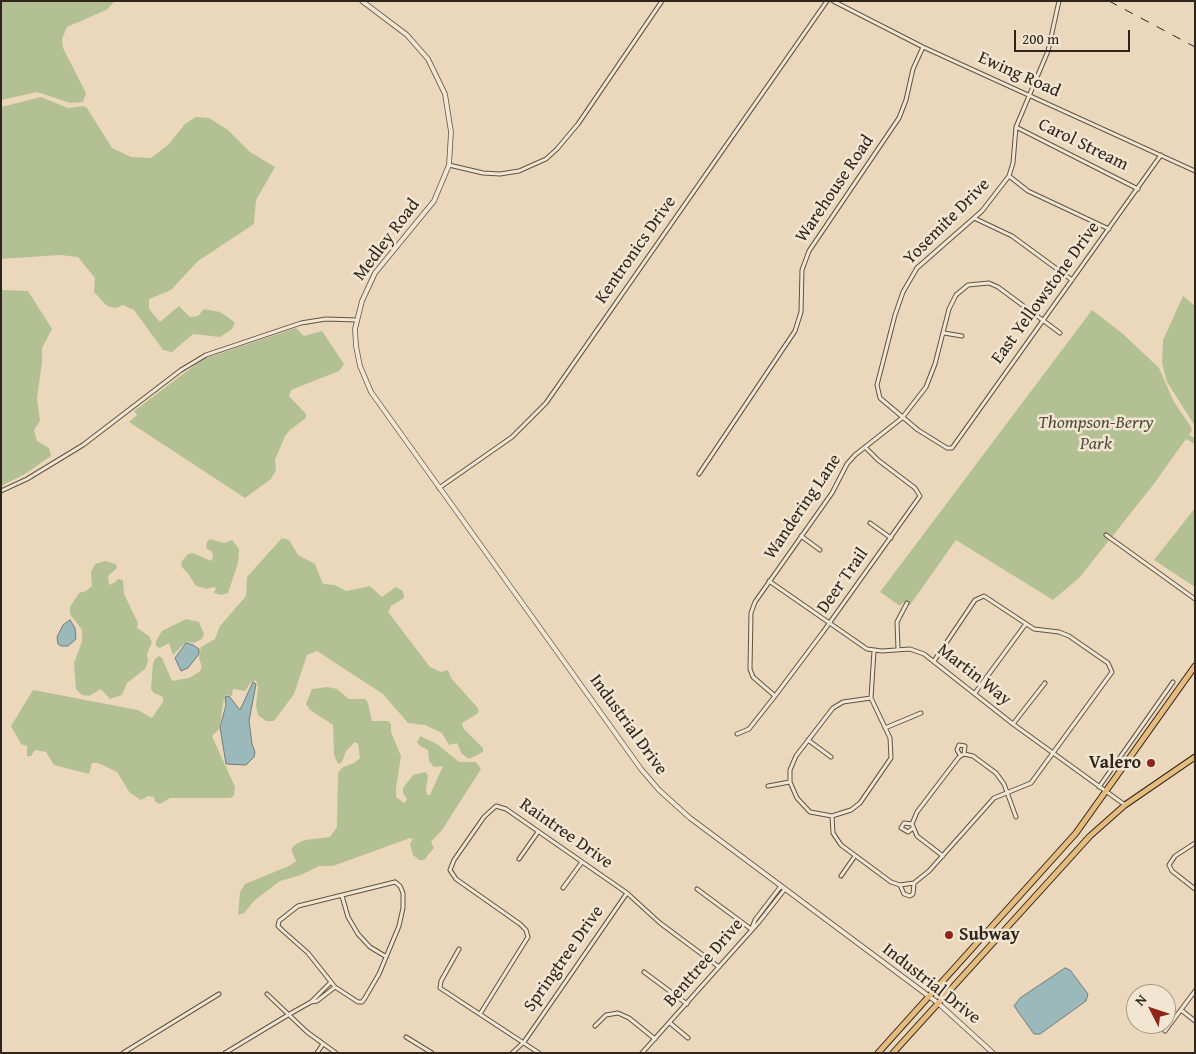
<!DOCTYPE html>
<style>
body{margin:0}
#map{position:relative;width:1196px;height:1054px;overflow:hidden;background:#ebd8bc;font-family:"Gentium Book Plus",serif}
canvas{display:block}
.frame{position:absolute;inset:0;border:2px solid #2f251b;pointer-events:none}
.north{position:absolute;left:1126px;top:984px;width:50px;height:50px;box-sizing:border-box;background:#f2e6d3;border:1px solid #a49989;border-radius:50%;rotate:311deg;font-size:14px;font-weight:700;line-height:20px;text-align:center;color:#2f251b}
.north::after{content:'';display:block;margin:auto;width:18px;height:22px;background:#8f2418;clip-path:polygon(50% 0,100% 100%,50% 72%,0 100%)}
.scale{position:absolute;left:1014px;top:30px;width:116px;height:22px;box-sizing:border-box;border:2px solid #2f251b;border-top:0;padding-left:6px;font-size:15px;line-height:18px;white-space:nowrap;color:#2f251b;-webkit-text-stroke:4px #f2e6d3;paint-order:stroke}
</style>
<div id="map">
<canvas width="1196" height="1054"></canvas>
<div class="frame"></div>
<div class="north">N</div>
<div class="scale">200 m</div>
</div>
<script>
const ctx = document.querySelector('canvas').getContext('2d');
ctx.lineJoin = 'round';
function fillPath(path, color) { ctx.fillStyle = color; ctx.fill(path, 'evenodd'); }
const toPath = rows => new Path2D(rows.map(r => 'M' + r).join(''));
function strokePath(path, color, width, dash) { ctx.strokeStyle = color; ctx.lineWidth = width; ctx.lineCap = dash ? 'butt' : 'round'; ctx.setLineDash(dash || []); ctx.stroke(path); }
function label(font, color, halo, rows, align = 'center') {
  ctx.font = font + ' "Gentium Book Plus",serif'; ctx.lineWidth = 5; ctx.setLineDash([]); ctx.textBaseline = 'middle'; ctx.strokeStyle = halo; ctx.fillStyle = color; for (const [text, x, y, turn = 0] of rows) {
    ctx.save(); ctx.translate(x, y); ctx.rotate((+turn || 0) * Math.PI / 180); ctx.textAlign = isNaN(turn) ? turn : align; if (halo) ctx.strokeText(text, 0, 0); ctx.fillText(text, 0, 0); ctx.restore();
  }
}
const green = toPath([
 [1,1,115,1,106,10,67,27,62,39,63,48,86,93,83,102,70,103,37,92,1,100],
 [41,97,68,108,84,106,87,108,112,148,131,157,151,158,169,144,185,124,196,117,209,118,228,130,250,152,275,167,256,200,254,224,198,261,171,290,149,299,149,309,160,322,179,306,190,317,198,316,204,309,220,312,229,318,235,323,232,329,220,337,193,334,172,352,163,350,134,310,123,305,116,308,107,306,94,292,95,278,78,257,60,255,1,259,1,107],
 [1,290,28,291,52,329,42,348,42,362,37,398,40,421,34,430,37,441,49,448,51,456,25,474,1,486],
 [1183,296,1195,306,1195,426,1167,382,1162,363,1163,340],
 [1092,310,1123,334,1159,368,1174,402,1191,427,1192,430,1189,435,1195,438,1195,444,1186,439,1153,485,1080,577,1053,600,956,540,910,605,904,602,900,606,880,592],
 [296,328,304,336,322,331,344,364,339,371,291,390,289,396,306,414,306,418,290,430,285,436,275,460,276,470,271,479,245,498,129,422,137,415,134,411,203,359],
 [1195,508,1195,587,1154,560],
 [282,538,289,540,298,555,315,564,323,584,335,585,346,591,370,586,382,597,396,587,403,591,404,598,391,606,388,612,430,667,441,672,448,670,451,678,477,707,479,711,477,714,462,723,463,728,483,748,483,752,469,759,462,754,457,743,449,745,442,733,425,725,408,723,383,694,317,651,307,655,294,694,274,721,266,721,258,715,256,706,258,687,256,680,251,682,245,691,233,689,232,696,227,695,224,698,219,729,212,736,235,787,234,796,230,798,170,798,160,804,155,802,154,797,148,796,141,800,130,793,117,772,98,763,92,763,89,774,54,765,46,752,35,750,31,756,27,756,27,746,21,744,11,726,33,690,138,710,152,718,163,702,163,697,154,693,151,689,153,663,155,659,159,656,162,658,172,681,189,678,199,672,202,667,199,658,201,647,215,639,220,626,246,596,247,577],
 [210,539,224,543,232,540,239,549,238,563,228,593,221,595,214,593,216,588,213,587,207,589,196,586,187,572,182,567,181,562,188,554,193,553,211,561,213,558,212,552,206,548,207,542],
 [105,561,116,564,117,568,108,576,109,585,114,583,118,579,123,580,124,594,138,623,137,628,149,636,152,642,147,654,148,661,145,669,127,683,122,695,110,699,101,689,89,696,82,695,76,689,74,663,82,642,82,630,70,614,70,607,79,593,86,591,92,586,91,572,95,564],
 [186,619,199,622,204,634,202,639,194,643,186,642,173,655,169,643,160,648,156,646,156,641,162,631],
 [328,687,337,689,349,699,365,699,368,703,372,721,388,721,391,724,391,732,401,756,396,788,396,797,404,803,407,799,403,793,403,788,413,775,426,772,428,776,426,791,427,795,430,795,443,766,434,767,429,761,428,750,420,746,417,742,420,736,437,744,459,762,476,762,481,769,442,830,431,842,434,848,424,860,419,860,413,855,410,844,413,839,410,838,333,866,319,866,301,875,280,881,255,900,244,913,238,915,240,892,245,884,289,866,296,861,292,852,292,848,296,844,305,840,330,837,337,827,338,773,343,767,354,763,360,758,358,744,355,742,346,751,342,762,339,764,337,762,334,754,333,725,310,710,306,704,312,689]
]);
const water = toPath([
 [70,620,75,628,76,639,68,646,61,646,58,644,57,637,63,625,70,620],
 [186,643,193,645,199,649,199,654,188,668,181,671,175,658,186,643],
 [253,682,256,684,249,721,252,744,255,752,254,757,246,765,226,764,220,727,226,705,225,697,229,696,240,710,253,682],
 [1065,968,1070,970,1088,994,1086,1001,1040,1034,1034,1034,1014,1006,1020,998,1065,968]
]);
const minor = toPath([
 [833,1,923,47,1195,171],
 [1059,1,1048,51,1016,127,1013,163,1009,176,982,211,917,268,903,292,895,315,877,385,880,398,918,430,947,448,952,448,1161,155],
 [1016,127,1138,189],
 [449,165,483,173,500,174,519,171,546,159,557,149,578,124,662,1],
 [1009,176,1028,191,1109,229],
 [974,218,1012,236,1072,280],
 [944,333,962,336],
 [699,474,795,331,801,312,802,270,809,251,899,118,906,100,913,69,923,47],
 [439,488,512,437,546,403,827,1],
 [1,491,27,479,83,445,181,370,206,355,301,323,326,319,357,320],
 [870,523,891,538],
 [1106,535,1195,599],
 [801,536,820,550],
 [769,581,867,649,882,651,910,649,924,654,1013,724,1125,805],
 [898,649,897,622,907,603],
 [975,693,1025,625],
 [775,696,753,677,750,669,751,613,755,602,832,493,847,464,855,455,902,418,926,387,935,364,949,309,956,295,968,285,989,283,998,287,1060,333],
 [871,698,843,702,833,708,796,756,790,770,790,782,797,798,810,812,832,816,851,810,860,803,891,758,890,738,871,698,874,651],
 [1013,724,1045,683],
 [885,728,921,713],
 [737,734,749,729,775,696,823,632,920,496,915,488,878,460,865,447],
 [808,740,831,757],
 [961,756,957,750,959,745,965,746,964,754],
 [768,786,790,782],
 [1099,787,1173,682],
 [832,816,833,833,841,845,891,882,900,885,914,883,929,871,994,798,1031,783,1112,672,1108,663,1069,636,1059,632,1034,629,984,596,975,600,934,661],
 [912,824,904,823,901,828,908,832,913,828],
 [1195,843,1175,856,1169,865,1172,871,1195,889],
 [943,856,917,836,912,824,917,812,959,757,964,754,973,756,996,773,1004,784,1016,817],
 [519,859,538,832],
 [841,876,855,856],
 [395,882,400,886,403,893,403,908,399,926,379,974,365,998,362,1002,358,1002,335,987,308,953,282,930,278,926,279,921,298,906,395,882],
 [900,885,904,894,910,896,913,894,914,883],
 [563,888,582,862],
 [697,889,751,929],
 [342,896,348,917,358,934,370,947,385,956],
 [752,928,755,920,781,886],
 [459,949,441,981,440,988,539,1053],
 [644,972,687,1004],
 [267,994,307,1032,336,1053],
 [311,1002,330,983],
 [1181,1010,1195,1021],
 [480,1014,528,937,526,930,520,924,456,879,450,870,454,860,484,817,496,806,506,809,627,893,660,923,719,967],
 [670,1023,688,1038],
 [595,1026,606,1015,618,1013,629,1018,655,1039],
 [1165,1031,1195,991],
 [406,1037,432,1053],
 [123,1053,219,994],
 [225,1053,288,1015,311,1002,317,1001,335,987],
 [317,1053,323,1044],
 [512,1053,524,1042,627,893],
 [642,1053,759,922,785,889]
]);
const tertiary = toPath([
 [362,1,407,35,428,59,445,94,451,132,449,165,434,201,375,273,362,301,355,329,356,346,360,366,371,392,641,769,659,790,690,818,938,1003,993,1053]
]);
const primary = toPath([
 [878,1053,1076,833,1195,666],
 [893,1053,1090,836,1125,805,1195,757]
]);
const rail = toPath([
 [1109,1,1195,47]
]);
const markers = [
 [1151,763,5,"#8f2418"],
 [949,935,5,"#8f2418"]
];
const streetNames = [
 ["Ewing Road",1019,75,24],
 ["Carol Stream",1083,145,26],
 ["Warehouse Road",835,189,-56],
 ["Yosemite Drive",947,222,-45],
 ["Medley Road",387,240,-53],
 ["Kentronics Drive",636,250,-55],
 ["East Yellowstone Drive",1046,293,-54],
 ["Wandering Lane",803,507,-56],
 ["Deer Trail",843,581,-55],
 ["Martin Way",974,675,38],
 ["Industrial Drive",628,725,54],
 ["Raintree Drive",566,834,35],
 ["Springtree Drive",564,959,-55],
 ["Benttree Drive",704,963,-49],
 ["Industrial Drive",931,984,38]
];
const parkNames = [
 ["Thompson-Berry",1096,423],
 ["Park",1096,444]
];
const poiNames = [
 ["Valero",1141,763],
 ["Subway",959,935,"left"]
];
fillPath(green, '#b2c094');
fillPath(water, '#9bb8ba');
strokePath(water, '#707d7a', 1);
strokePath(minor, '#5e5243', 5);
strokePath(tertiary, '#5e5243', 5.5);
strokePath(primary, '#2f251b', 7);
strokePath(minor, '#f2e6d3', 3);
strokePath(tertiary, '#f2e6d3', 4);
strokePath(primary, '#e6bc7e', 5);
strokePath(rail, '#2f251b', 1, [9, 9]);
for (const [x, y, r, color] of markers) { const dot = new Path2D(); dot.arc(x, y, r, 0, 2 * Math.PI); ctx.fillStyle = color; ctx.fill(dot); strokePath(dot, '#f2e6d3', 2); }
label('18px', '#2f251b', '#f2e6d3', streetNames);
label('italic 18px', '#504c39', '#f2e6d3', parkNames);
label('bold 18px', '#2f251b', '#f2e6d3', poiNames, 'right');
</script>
